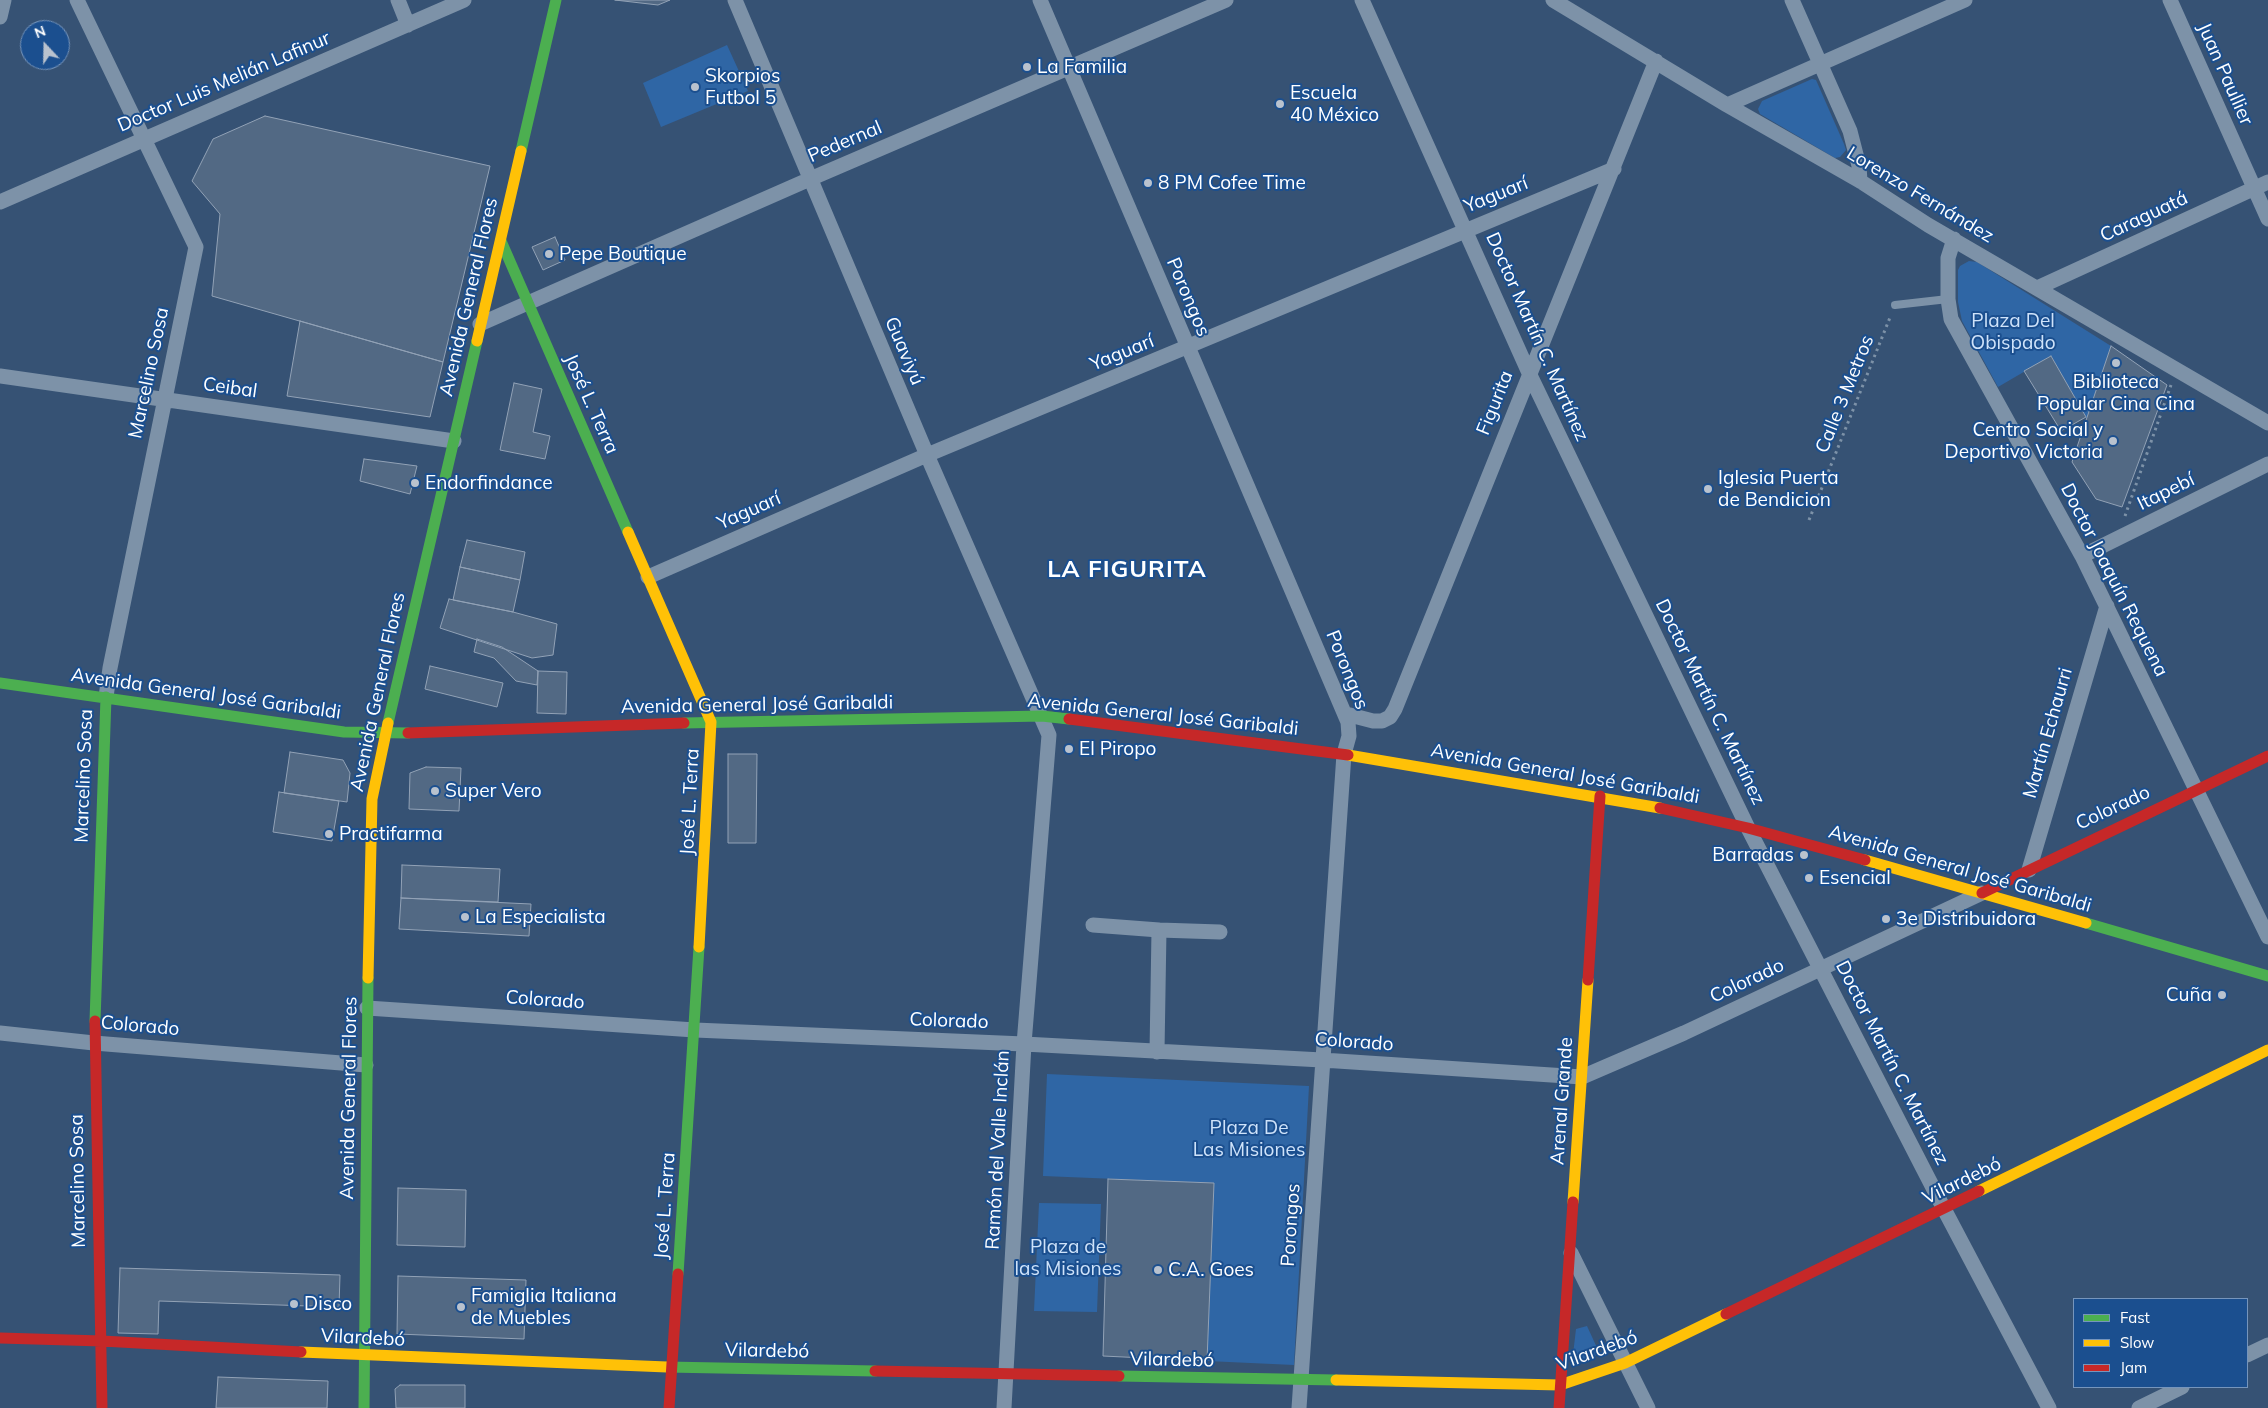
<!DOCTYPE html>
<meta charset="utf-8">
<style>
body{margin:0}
#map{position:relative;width:2268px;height:1408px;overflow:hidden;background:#365274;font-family:Mulish,sans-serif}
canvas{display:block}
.legend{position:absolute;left:2073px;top:1298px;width:175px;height:90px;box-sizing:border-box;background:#1b4f8f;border:1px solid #7695bc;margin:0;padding:6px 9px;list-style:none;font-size:15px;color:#fff}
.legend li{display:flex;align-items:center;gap:10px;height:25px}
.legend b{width:25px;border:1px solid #7695bc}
.north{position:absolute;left:20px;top:20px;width:50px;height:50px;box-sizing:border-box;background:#1b4f8f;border:1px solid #7695bc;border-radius:50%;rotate:339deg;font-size:14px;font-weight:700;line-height:20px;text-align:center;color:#fff}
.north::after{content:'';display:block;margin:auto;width:18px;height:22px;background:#b9c2ce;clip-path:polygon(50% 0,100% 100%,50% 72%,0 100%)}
</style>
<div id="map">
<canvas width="2268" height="1408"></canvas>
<ul class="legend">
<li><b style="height:6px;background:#4caf50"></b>Fast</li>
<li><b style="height:6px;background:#ffc107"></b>Slow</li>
<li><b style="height:6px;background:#c62828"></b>Jam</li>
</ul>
<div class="north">N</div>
</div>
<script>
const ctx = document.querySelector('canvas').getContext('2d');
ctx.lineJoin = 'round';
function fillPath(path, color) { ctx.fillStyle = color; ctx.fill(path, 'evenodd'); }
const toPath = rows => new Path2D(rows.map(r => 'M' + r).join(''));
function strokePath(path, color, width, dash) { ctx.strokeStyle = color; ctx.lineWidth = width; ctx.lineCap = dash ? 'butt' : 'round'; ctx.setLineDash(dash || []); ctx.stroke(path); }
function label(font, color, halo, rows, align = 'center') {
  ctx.font = font + ' Mulish,sans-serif'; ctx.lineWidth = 4; ctx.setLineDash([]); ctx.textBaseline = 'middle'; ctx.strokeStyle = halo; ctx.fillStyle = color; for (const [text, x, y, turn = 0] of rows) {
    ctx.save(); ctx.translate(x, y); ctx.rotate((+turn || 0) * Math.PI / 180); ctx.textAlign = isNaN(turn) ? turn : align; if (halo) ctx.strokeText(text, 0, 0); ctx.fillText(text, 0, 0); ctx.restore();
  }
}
const green = toPath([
 [727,45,748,91,661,127,643,83],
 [1812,79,1816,80,1844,144,1846,150,1840,157,1835,158,1760,114,1758,109,1762,101],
 [1969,261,1977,262,2111,346,2087,419,2051,356,1998,387,1962,321,1958,302,1958,270,1960,266],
 [1047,1074,1309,1086,1294,1365,1207,1361,1214,1183,1043,1176],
 [1039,1203,1101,1204,1097,1312,1034,1311],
 [1587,1326,1599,1352,1590,1361,1572,1363,1576,1329]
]);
const building = toPath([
 [615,0,670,0,658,5,615,0],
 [265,116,490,166,443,362,212,296,220,214,192,181,213,139,265,116],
 [555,237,565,260,543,270,532,247,555,237],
 [300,321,443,362,430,417,287,396,300,321],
 [2111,346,2167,385,2122,507,2096,499,2072,462,2111,346],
 [2051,356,2086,417,2061,431,2024,371,2051,356],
 [514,383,542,389,533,432,550,436,545,459,500,450,514,383],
 [364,459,417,466,410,494,360,481,364,459],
 [467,540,525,552,520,580,460,567,467,540],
 [460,567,520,580,513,612,453,600,460,567],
 [449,599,513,612,557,624,553,655,532,658,440,628,449,599],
 [477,639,502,647,538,671,537,685,516,681,494,658,474,652,477,639],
 [430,666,503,683,497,707,425,689,430,666],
 [538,671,567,672,566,714,537,713,538,671],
 [290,752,343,760,350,773,347,802,284,793,290,752],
 [728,754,757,754,756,843,728,843,728,754],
 [426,767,461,768,459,811,409,809,410,773,426,767],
 [279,792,339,801,332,841,273,832,279,792],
 [402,865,500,869,498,902,401,898,402,865],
 [401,898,531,904,529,936,399,929,401,898],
 [1108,1179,1214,1183,1207,1361,1103,1356,1108,1179],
 [398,1188,466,1190,465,1247,397,1245,398,1188],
 [120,1268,340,1275,339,1307,159,1301,158,1334,118,1333,120,1268],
 [398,1276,526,1280,524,1339,397,1334,398,1276],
 [218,1377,328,1381,327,1408,216,1408,218,1377],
 [400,1385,465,1385,465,1408,396,1408,395,1389,400,1385]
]);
const path = toPath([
 [2125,516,2171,385],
 [1809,520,1891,315]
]);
const lane = toPath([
 [1895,305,1948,299]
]);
const street = toPath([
 [77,0,196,247,110,668,106,697],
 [398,0,408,25],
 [735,0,927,455,1049,735,1024,1044,1004,1408],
 [1040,0,1348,722,1349,736,1344,754,1299,1408],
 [1362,0,1529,373,1748,828,1944,1209,2049,1408],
 [1553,0,1727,105,1860,181,1928,225,2268,423],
 [1792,0,1850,131,1859,166,1860,181],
 [2170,0,2268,219],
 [0,17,4,0],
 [1727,105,1965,0],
 [0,202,464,0],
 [1954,239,1948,258,1948,299,1951,319,2082,556,2268,937],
 [2037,288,2268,182],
 [480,324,810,179,1226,0],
 [0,376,454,441],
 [2082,556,2268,464],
 [648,577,927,455,1614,169],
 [1346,714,1373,721,1382,721,1390,717,1395,709,1656,61],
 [2029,870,2107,606],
 [1093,925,1159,930,1157,1052],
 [1159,930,1220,932],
 [367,1008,695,1030,1024,1044,1322,1060,1582,1077,1684,1033,1982,893],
 [0,1033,94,1043,366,1065],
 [1571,1253,1648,1408],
 [2247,1355,2268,1345],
 [2139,1408,2182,1387]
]);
const fast = toPath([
 [521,151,556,0],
 [501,241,628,532],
 [0,683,344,732,408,733],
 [388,723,477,341],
 [684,723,1042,716,1069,719],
 [2086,923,2268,976],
 [95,1021,106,697],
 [678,1274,699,947],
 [667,1367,875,1371],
 [1119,1376,1336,1380],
 [364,1408,368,978]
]);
const slow = toPath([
 [477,341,521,151],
 [628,532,711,722,699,947],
 [1348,755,1660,808],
 [1865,860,2086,923],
 [368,978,372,799,388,723],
 [1979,1191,2268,1050],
 [1573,1202,1588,980],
 [301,1352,667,1367],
 [1336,1380,1560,1385,1625,1363,1726,1314]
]);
const jam = toPath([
 [1069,719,1348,755],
 [408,733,684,723],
 [1660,808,1748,828,1865,860],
 [1982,893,2268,756],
 [1588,980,1600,796],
 [95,1021,102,1408],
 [1726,1314,1979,1191],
 [0,1338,102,1341,301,1352],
 [875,1371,1119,1376],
 [669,1408,678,1274],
 [1559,1408,1573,1202]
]);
const markers = [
 [1027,67,5,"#b9c2ce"],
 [695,87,5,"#b9c2ce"],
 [1280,104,5,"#b9c2ce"],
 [1148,183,5,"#b9c2ce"],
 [549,254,5,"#b9c2ce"],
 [2116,363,5,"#b9c2ce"],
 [2113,441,5,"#b9c2ce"],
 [415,483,5,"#b9c2ce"],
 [1708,489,5,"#b9c2ce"],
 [1069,749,5,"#b9c2ce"],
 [435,791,5,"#b9c2ce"],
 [329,834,5,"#b9c2ce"],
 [1804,855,5,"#b9c2ce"],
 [1809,878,5,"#b9c2ce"],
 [465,917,5,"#b9c2ce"],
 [1886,919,5,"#b9c2ce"],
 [2222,995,5,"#b9c2ce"],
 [1158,1270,5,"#b9c2ce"],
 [294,1304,5,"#b9c2ce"],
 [461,1307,5,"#b9c2ce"]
];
const poiNames = [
 ["La Familia",1037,67],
 ["Skorpios",705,76],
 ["Futbol 5",705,98],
 ["Escuela",1290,93],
 ["40 México",1290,115],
 ["8 PM Cofee Time",1158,183],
 ["Pepe Boutique",559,254],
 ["Biblioteca",2116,382,"center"],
 ["Popular Cina Cina",2116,404,"center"],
 ["Centro Social y",2103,430,"right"],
 ["Deportivo Victoria",2103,452,"right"],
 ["Iglesia Puerta",1718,478],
 ["de Bendicion",1718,500],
 ["Endorfindance",425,483],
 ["El Piropo",1079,749],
 ["Super Vero",445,791],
 ["Practifarma",339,834],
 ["Barradas",1794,855,"right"],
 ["Esencial",1819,878],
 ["La Especialista",475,917],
 ["3e Distribuidora",1896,919],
 ["Cuña",2212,995,"right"],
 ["C.A. Goes",1168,1270],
 ["Famiglia Italiana",471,1296],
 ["de Muebles",471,1318],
 ["Disco",304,1304]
];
const streetNames = [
 ["Juan Paullier",2225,74,66],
 ["Doctor Luis Melián Lafinur",224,82,-23],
 ["Pedernal",845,142,-23],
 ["Yaguarí",1496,195,-22],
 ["Lorenzo Fernández",1920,195,31],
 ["Caraguatá",2144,217,-25],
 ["Avenida General Flores",469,297,-77],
 ["Porongos",1188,297,67],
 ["Doctor Martín C. Martínez",1537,337,66],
 ["Guaviyú",904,351,67],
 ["Yaguarí",1122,353,-22],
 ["Marcelino Sosa",149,373,-78],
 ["Ceibal",230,388,8],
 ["Calle 3 Metros",1845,394,-68],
 ["Figurita",1495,403,-68],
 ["José L. Terra",591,404,66],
 ["Itapebí",2166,492,-26],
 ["Yaguarí",749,511,-24],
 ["Doctor Joaquín Requena",2114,580,63],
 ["Porongos",1347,670,68],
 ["Avenida General Flores",378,692,-78],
 ["Avenida General José Garibaldi",206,694,8],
 ["Doctor Martín C. Martínez",1710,702,64],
 ["Avenida General José Garibaldi",757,705,-1],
 ["Avenida General José Garibaldi",1163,715,6],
 ["Martín Echaurri",2048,733,-74],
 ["Avenida General José Garibaldi",1565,774,10],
 ["Marcelino Sosa",84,776,-88],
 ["José L. Terra",690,802,-87],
 ["Colorado",2113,808,-25],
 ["Avenida General José Garibaldi",1960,869,16],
 ["Colorado",1747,981,-25],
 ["Colorado",545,1000,4],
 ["Colorado",949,1021,2],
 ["Colorado",140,1026,5],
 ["Colorado",1354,1042,4],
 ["Doctor Martín C. Martínez",1892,1063,63],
 ["Avenida General Flores",349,1098,-89],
 ["Arenal Grande",1562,1101,-86],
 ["Ramón del Valle Inclán",998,1150,-87],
 ["Marcelino Sosa",78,1181,-91],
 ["Vilardebó",1962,1181,-26],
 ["José L. Terra",665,1206,-86],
 ["Porongos",1291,1225,-86],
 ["Vilardebó",363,1338,3],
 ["Vilardebó",767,1351,1],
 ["Vilardebó",1597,1351,-20],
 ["Vilardebó",1172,1360,1]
];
const parkNames = [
 ["Plaza Del",2013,321],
 ["Obispado",2013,343],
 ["Plaza De",1249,1128],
 ["Las Misiones",1249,1150],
 ["Plaza de",1068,1247],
 ["las Misiones",1068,1269]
];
const districtNames = [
 ["LA FIGURITA",1127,570]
];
fillPath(green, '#2f66a5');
fillPath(building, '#526984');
strokePath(building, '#92a2b6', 1);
strokePath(path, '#7d92a8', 3, [2.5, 4]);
strokePath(lane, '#7d92a8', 8);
strokePath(street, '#7d92a8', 15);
strokePath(fast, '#4caf50', 11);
strokePath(slow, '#ffc107', 11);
strokePath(jam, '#c62828', 11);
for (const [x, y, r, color] of markers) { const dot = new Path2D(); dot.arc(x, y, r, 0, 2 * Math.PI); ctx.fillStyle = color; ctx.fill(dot); strokePath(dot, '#1b4f8f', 2); }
label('19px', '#fff', '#1b4f8f', poiNames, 'left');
label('19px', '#fff', '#1b4f8f', streetNames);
label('19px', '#cfe3fa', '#1b4f8f', parkNames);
ctx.letterSpacing = '1px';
label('bold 24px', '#fff', '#1b4f8f', districtNames);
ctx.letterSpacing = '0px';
</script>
